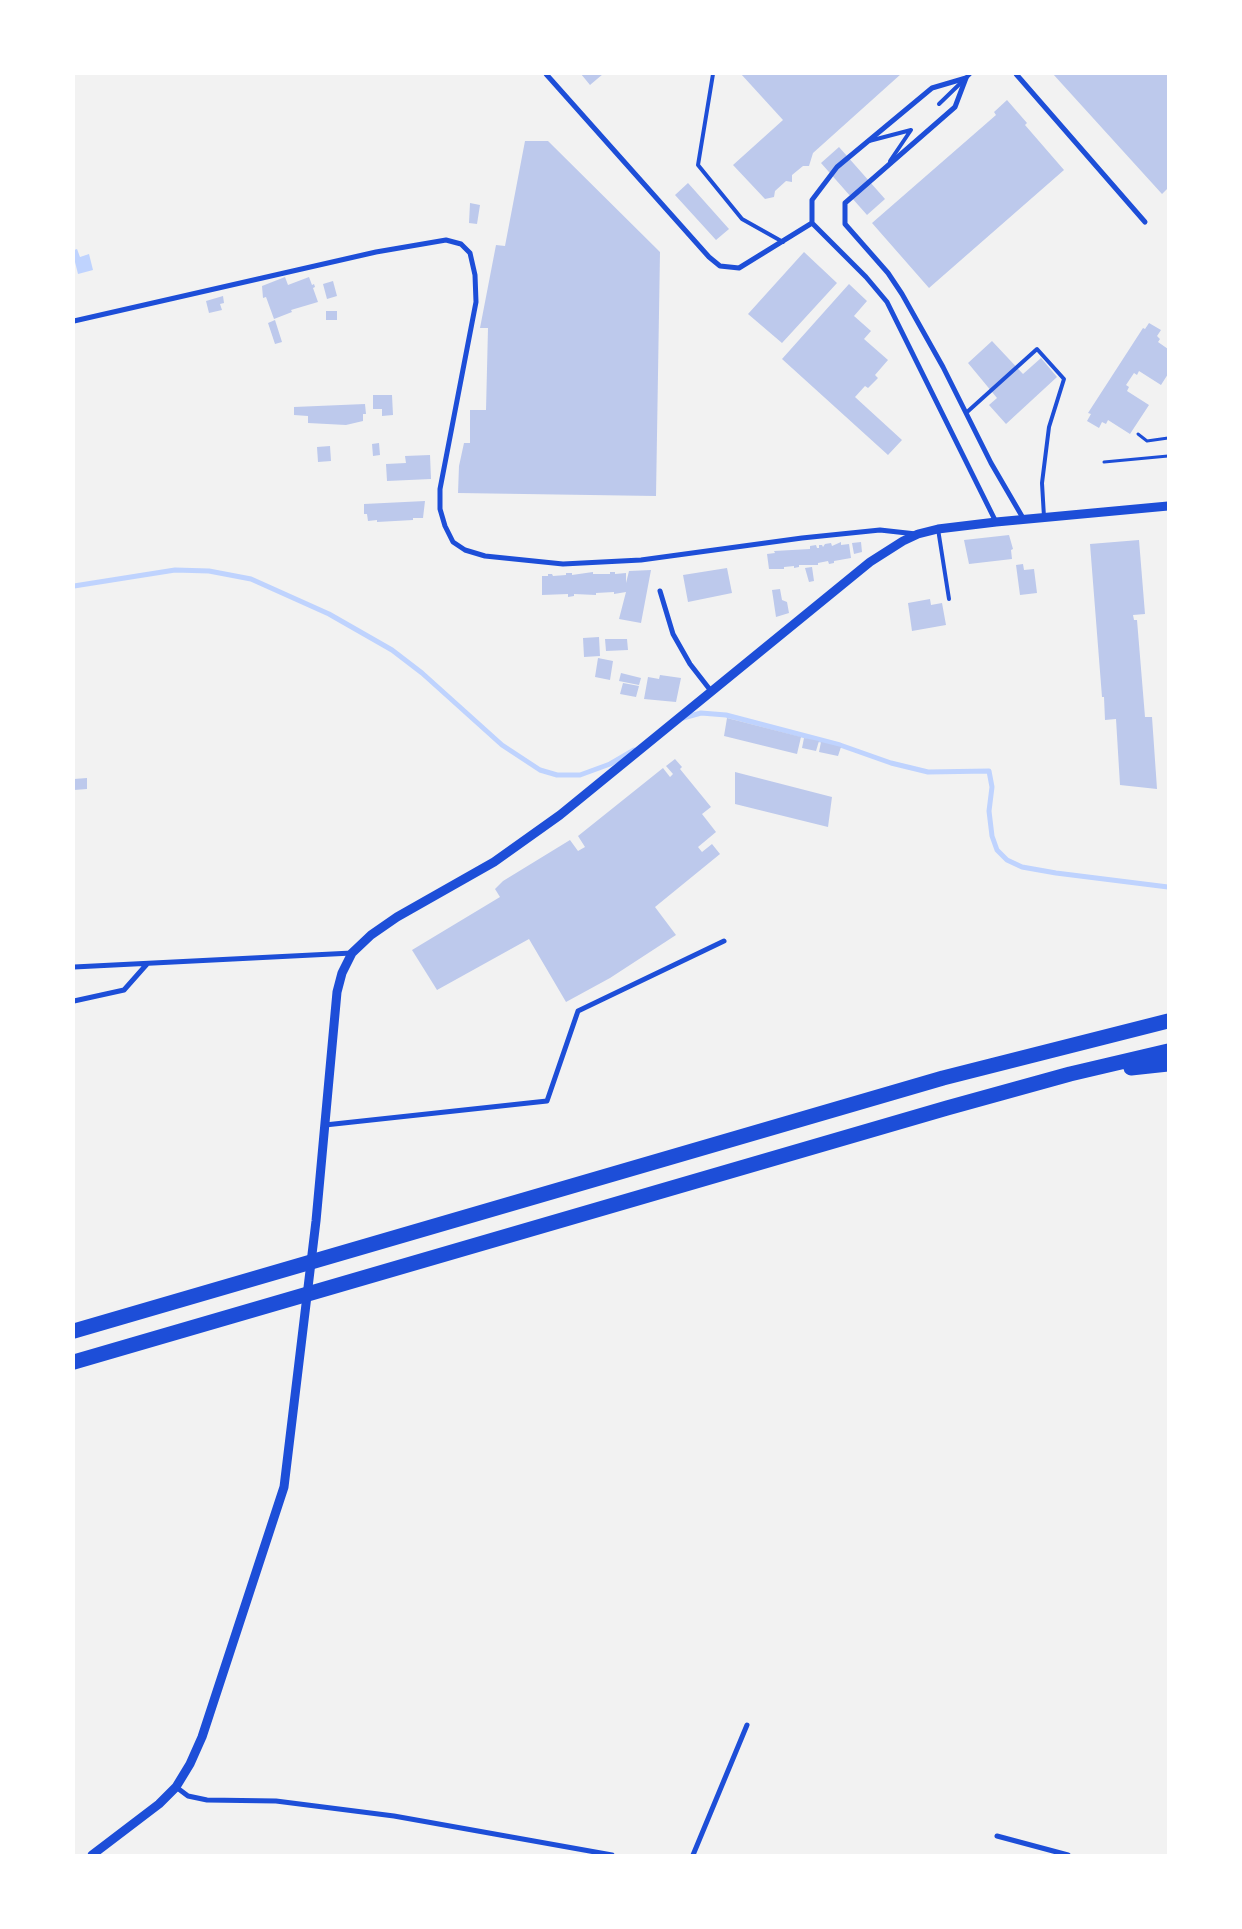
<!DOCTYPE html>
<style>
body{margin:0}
#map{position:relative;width:1242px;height:1929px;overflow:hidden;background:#f2f2f2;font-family:Karla,sans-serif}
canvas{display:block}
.frame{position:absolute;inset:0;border:75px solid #fff;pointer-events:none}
</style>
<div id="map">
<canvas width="1242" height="1929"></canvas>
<div class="frame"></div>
</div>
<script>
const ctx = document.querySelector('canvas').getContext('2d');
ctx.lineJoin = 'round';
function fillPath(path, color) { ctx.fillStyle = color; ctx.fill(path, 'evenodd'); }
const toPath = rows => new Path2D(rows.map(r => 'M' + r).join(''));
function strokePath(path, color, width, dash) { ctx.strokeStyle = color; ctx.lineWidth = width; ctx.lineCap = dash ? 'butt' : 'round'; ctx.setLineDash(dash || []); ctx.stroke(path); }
const water = toPath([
 [77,249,80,257,89,254,93,270,78,274,74,258,74,250]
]);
const stream = toPath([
 [74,586,175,570,209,571,251,579,329,614,392,650,422,673,502,745,540,770,557,775,580,775,610,764,634,750],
 [683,718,701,713,726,715,840,745,891,763,928,772,989,771,992,787,989,811,992,836,997,850,1007,860,1022,867,1056,873,1168,887]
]);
const building = toPath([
 [581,74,603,74,590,85],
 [741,74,901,74,813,153,809,166,803,166,792,175,792,182,786,181,775,191,774,197,765,199,733,165,783,120],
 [1053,74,1168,74,1168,188,1162,194],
 [1007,100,1027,123,1025,125,1064,170,929,288,872,223,996,115,994,112],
 [525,141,548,141,660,252,656,496,458,493,459,466,464,443,470,443,470,410,486,410,488,328,480,328,496,245,505,246],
 [839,147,885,199,867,215,821,163],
 [688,183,729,229,716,240,675,195],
 [470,203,480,205,477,224,469,223],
 [804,252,837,283,782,343,748,314],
 [285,277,288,285,309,277,312,285,314,284,315,287,313,288,318,302,291,310,292,312,274,319,266,297,263,298,262,286],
 [333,281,337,296,327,299,323,284],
 [849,284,867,301,854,316,871,331,864,339,888,360,875,375,878,378,868,388,865,386,855,397,902,440,888,455,782,359],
 [223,296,224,303,220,304,222,310,209,313,206,301],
 [326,311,337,311,337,320,326,320],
 [275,320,282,342,275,344,268,323],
 [1149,323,1161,330,1157,336,1160,339,1158,342,1168,349,1168,374,1161,385,1139,371,1137,375,1134,373,1126,385,1129,387,1127,391,1149,405,1130,434,1108,420,1106,424,1102,422,1099,428,1087,421,1091,414,1088,413,1143,328,1145,329],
 [992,341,1023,374,1041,358,1057,377,1006,424,989,405,997,398,968,363],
 [373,395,392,395,393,415,382,416,382,409,373,409],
 [365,404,366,414,363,414,363,421,346,425,308,423,308,416,294,415,294,407],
 [379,443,380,455,373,456,372,444],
 [330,446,331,461,318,462,317,447],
 [430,455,431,479,387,481,386,464,406,463,405,456],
 [425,501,423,518,413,518,413,520,377,522,377,520,368,521,367,514,364,514,364,504],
 [1009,535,1013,549,1011,550,1012,559,969,564,964,540],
 [1139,540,1145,614,1133,615,1134,620,1137,620,1145,717,1152,717,1157,789,1120,785,1116,719,1105,720,1104,697,1102,697,1090,544],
 [841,542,841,545,849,544,851,558,834,561,834,563,829,564,828,561,818,563,818,565,799,565,799,567,794,568,794,566,784,567,784,569,769,569,767,554,775,553,774,551,810,549,810,546,816,545,817,548,819,548,819,545,822,545,823,547,825,544,831,543,832,546],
 [861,542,862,552,854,554,852,543],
 [1023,564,1024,570,1034,569,1037,593,1020,595,1016,565],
 [812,567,814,581,809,582,805,568],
 [727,568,732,593,688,602,683,575],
 [651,570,641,623,619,619,626,592,614,594,614,592,596,593,596,595,574,594,574,596,568,597,568,594,542,595,542,576,548,576,548,574,552,574,553,576,566,575,566,573,572,573,572,575,593,572,593,574,610,574,610,572,615,572,615,574,626,573,626,583,629,571],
 [780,589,782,600,787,602,789,613,776,617,772,590],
 [930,599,931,605,942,603,946,625,912,631,908,603],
 [599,637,600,656,584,657,583,638],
 [605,639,627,639,628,650,606,651],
 [598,658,613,661,610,680,595,677],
 [621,673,641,678,639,685,619,681],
 [660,675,681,678,676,702,644,699,648,677,659,679],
 [623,683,639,686,636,697,620,694],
 [727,718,801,737,797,754,724,736],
 [804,738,819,741,816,751,802,748],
 [821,742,841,747,838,756,819,752],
 [675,759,682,767,680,769,711,807,702,814,716,832,698,847,702,852,712,844,720,854,655,907,676,935,610,978,566,1002,529,939,437,990,412,950,500,897,495,889,503,881,570,840,578,851,585,847,578,836,663,768,670,777,673,774,666,766],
 [735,772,832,797,828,827,735,804],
 [87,778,87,789,74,790,74,779]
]);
const path = toPath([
 [1138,434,1147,441,1168,438],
 [1104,462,1168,456]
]);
const service = toPath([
 [713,74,698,165,742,219,783,242],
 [939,104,970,74],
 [869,141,911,130],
 [890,161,911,130],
 [966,413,1037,349,1064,379,1049,427,1042,483,1044,517],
 [938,529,949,599]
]);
const minor = toPath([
 [546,74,709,257,720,266,739,268,812,223,812,200,837,167,932,88,966,78],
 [1016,74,1145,222],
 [966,78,955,107,845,203,845,224,888,273,902,294,943,367,991,463,1023,518],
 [812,223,866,277,887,302,996,522],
 [74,321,376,252,446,240,461,244,470,253,475,275,476,302,440,489,440,509,445,526,453,542,465,550,485,556,563,564,641,560,802,538,880,530,916,534],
 [660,591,673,634,690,664,711,691],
 [74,967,352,953],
 [74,1001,124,990,147,964],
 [325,1125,547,1101,578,1011,724,941],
 [176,1787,188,1796,207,1800,276,1801,394,1816,612,1855],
 [997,1836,1068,1855],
 [693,1855,747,1725]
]);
const tertiary = toPath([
 [92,1855,159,1804,176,1787,190,1764,202,1737,284,1487,316,1221,337,992,342,973,352,953,371,935,397,917,494,862,560,815,870,562,903,541,918,534,938,529,996,522,1168,506]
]);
const motorway = toPath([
 [1131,1068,1168,1064],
 [74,1331,943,1078,1168,1021],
 [74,1362,947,1108,1070,1074,1168,1051]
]);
fillPath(water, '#bfd3fe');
strokePath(stream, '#bfd3fe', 5);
fillPath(building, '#bdc9ec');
strokePath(path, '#1d4ed8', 3);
strokePath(service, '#1d4ed8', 4);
strokePath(minor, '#1d4ed8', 5);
strokePath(tertiary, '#1d4ed8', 9);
strokePath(motorway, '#1d4ed8', 15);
</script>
